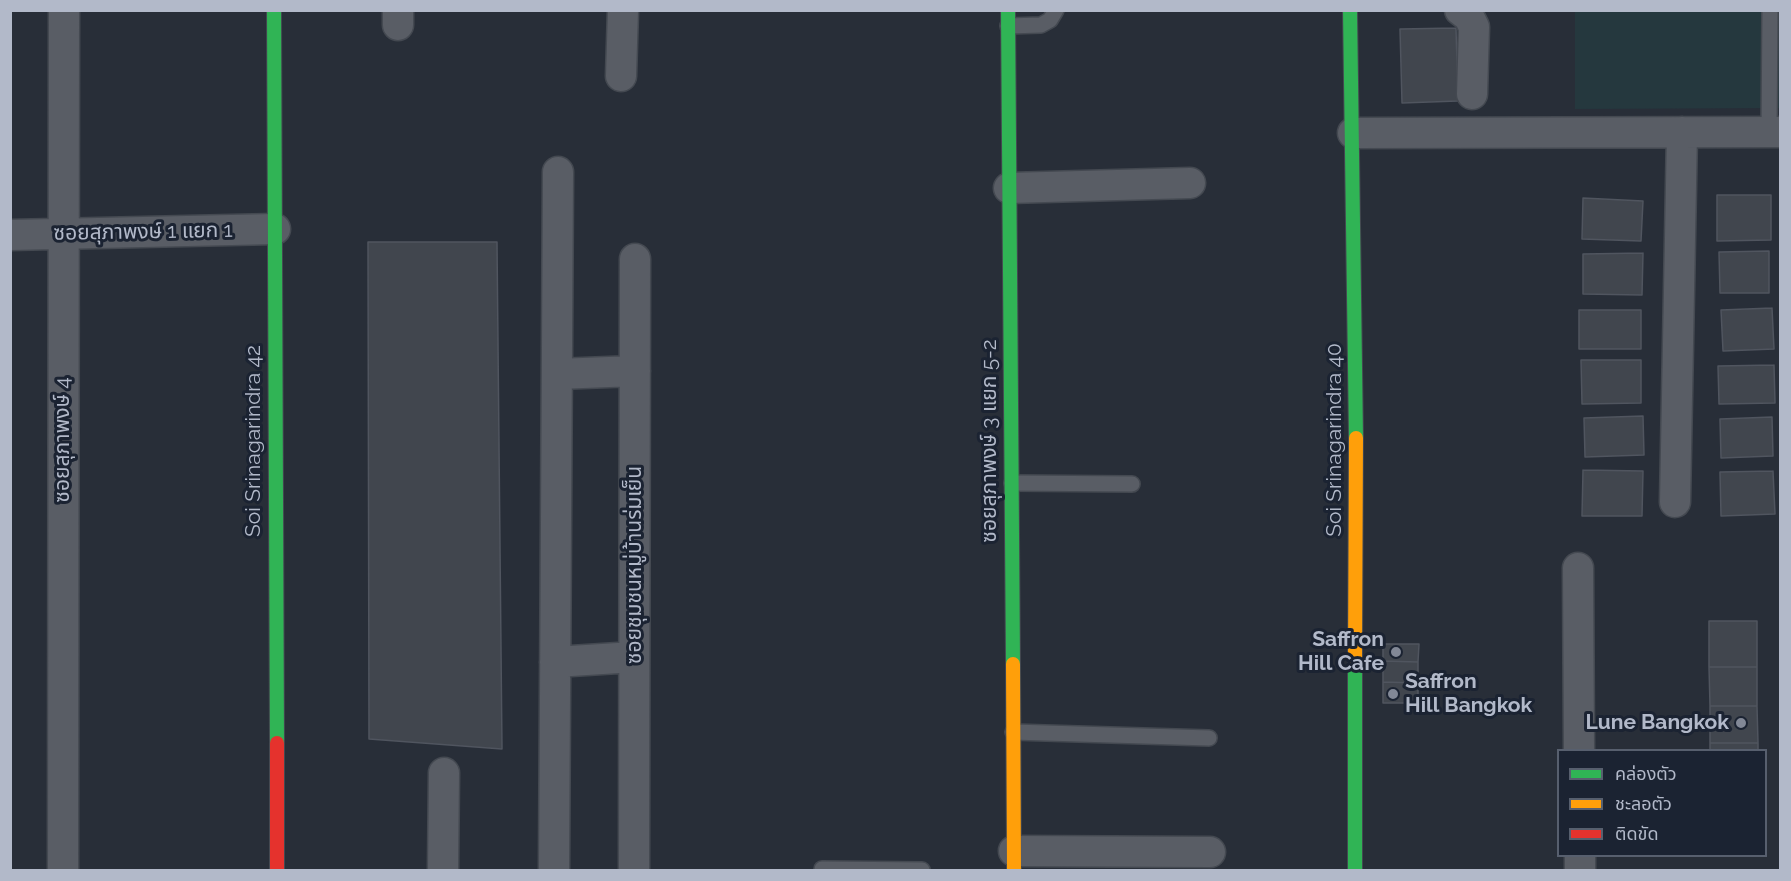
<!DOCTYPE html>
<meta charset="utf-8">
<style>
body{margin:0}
#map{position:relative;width:1791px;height:881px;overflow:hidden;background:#282e38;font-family:Raleway,"Noto Sans Thai",sans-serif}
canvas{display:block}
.frame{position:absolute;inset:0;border:12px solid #b2b9c9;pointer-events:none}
.legend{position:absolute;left:1557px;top:749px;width:210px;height:108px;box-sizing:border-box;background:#1b2332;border:2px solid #575f6e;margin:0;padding:8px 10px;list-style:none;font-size:18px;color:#b2b9c9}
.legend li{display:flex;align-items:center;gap:12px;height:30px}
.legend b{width:30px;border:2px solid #575f6e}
</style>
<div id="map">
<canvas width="1791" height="881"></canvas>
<div class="frame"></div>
<ul class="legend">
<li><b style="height:8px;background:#30b455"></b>คล่องตัว</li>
<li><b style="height:8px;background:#ff9f0a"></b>ชะลอตัว</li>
<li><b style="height:8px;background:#e5322d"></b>ติดขัด</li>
</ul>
</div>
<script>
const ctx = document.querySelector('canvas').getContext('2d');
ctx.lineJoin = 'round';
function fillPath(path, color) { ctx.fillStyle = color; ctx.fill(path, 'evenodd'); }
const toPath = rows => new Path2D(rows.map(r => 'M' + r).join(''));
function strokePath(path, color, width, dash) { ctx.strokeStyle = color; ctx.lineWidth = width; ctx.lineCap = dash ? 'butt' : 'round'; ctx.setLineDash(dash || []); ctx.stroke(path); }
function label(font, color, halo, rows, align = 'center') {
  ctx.font = font + ' Raleway,"Noto Sans Thai",sans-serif'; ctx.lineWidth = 6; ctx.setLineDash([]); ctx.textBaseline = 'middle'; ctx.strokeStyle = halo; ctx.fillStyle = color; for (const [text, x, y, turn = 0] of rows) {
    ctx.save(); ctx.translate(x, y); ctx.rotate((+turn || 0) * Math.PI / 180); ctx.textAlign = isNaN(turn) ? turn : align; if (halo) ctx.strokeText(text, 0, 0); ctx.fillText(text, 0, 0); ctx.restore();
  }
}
const green = toPath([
 [1575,11,1780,11,1780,108,1575,109]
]);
const building = toPath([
 [1456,28,1458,101,1402,103,1400,29,1456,28],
 [1717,195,1771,195,1771,240,1717,241,1717,195],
 [1583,198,1643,201,1641,241,1582,239,1583,198],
 [368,242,497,242,502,749,369,739,368,242],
 [1769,251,1769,293,1720,293,1719,252,1769,251],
 [1643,253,1642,295,1583,294,1583,254,1643,253],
 [1772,308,1774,349,1723,351,1721,310,1772,308],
 [1579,310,1641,310,1641,349,1579,349,1579,310],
 [1581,360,1641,360,1641,403,1582,404,1581,360],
 [1774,365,1775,403,1719,404,1718,366,1774,365],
 [1643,416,1644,455,1585,457,1584,418,1643,416],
 [1772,417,1773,456,1721,458,1720,419,1772,417],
 [1583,470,1643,471,1642,516,1582,516,1583,470],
 [1773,471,1775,514,1721,516,1720,472,1773,471],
 [1709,621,1757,621,1757,667,1709,667,1709,621],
 [1383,644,1419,644,1418,662,1383,661,1383,644],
 [1383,661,1418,662,1418,683,1383,682,1383,661],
 [1709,667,1757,667,1757,706,1710,706,1709,667],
 [1383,682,1418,683,1418,703,1383,703,1383,682],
 [1710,706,1757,706,1758,743,1710,743,1710,706],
 [1710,743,1758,743,1758,750,1710,750,1710,743]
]);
const lane = toPath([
 [1008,26,1041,25,1050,20,1056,10],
 [1769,132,1770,10],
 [1012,483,1132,484],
 [1013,732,1209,738],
 [822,869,922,870]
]);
const street = toPath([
 [398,10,398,25],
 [1460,10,1469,17,1474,27,1472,94],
 [621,76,623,10],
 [1353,133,1780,132],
 [1009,188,1190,183],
 [10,235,275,229],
 [557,374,635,371],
 [1675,502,1682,132],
 [1578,568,1579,750],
 [555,662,634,657],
 [1014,851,1210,852],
 [1580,856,1580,870],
 [63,870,64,10],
 [443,870,444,773],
 [554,870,558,172],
 [634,870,635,259]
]);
const fast = toPath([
 [274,10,277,743],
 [1008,10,1013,664],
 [1350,10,1356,438],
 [1355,870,1355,658]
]);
const slow = toPath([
 [1355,658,1356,438],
 [1013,664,1014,870]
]);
const jam = toPath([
 [277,743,277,870]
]);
const markers = [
 [1396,652,6,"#828896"],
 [1393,694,6,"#828896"],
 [1741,723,6,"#828896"]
];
const streetNames = [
 ["ซอยสุภาพงษ์ 1 แยก 1",143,232,-1],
 ["ซอยสุภาพงษ์ 4",63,440,-90],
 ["Soi Srinagarindra 40",1335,440,-90],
 ["Soi Srinagarindra 42",254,441,-90],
 ["ซอยสุภาพงษ์ 3 แยก 5-2",990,441,-90],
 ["ซอยชุมชนหมู่บ้านร่มเย็น",635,565,-90]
];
const poiNames = [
 ["Saffron",1384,640],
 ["Hill Cafe",1384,664],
 ["Saffron",1405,682,"left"],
 ["Hill Bangkok",1405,706,"left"],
 ["Lune Bangkok",1729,723]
];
fillPath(green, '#25383e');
fillPath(building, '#41464e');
strokePath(building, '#50555f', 1.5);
strokePath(lane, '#444951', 18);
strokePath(street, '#444951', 33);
strokePath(fast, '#444951', 16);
strokePath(slow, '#444951', 16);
strokePath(jam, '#444951', 16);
strokePath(lane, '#595d65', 15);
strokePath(street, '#595d65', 30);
strokePath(fast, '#30b455', 14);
strokePath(slow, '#ff9f0a', 14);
strokePath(jam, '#e5322d', 14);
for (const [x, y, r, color] of markers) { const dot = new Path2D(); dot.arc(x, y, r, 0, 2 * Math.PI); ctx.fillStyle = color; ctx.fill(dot); strokePath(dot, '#1b2332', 2); }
label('21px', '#b2b9c9', '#1b2332', streetNames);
label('bold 21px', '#b2b9c9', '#1b2332', poiNames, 'right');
</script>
